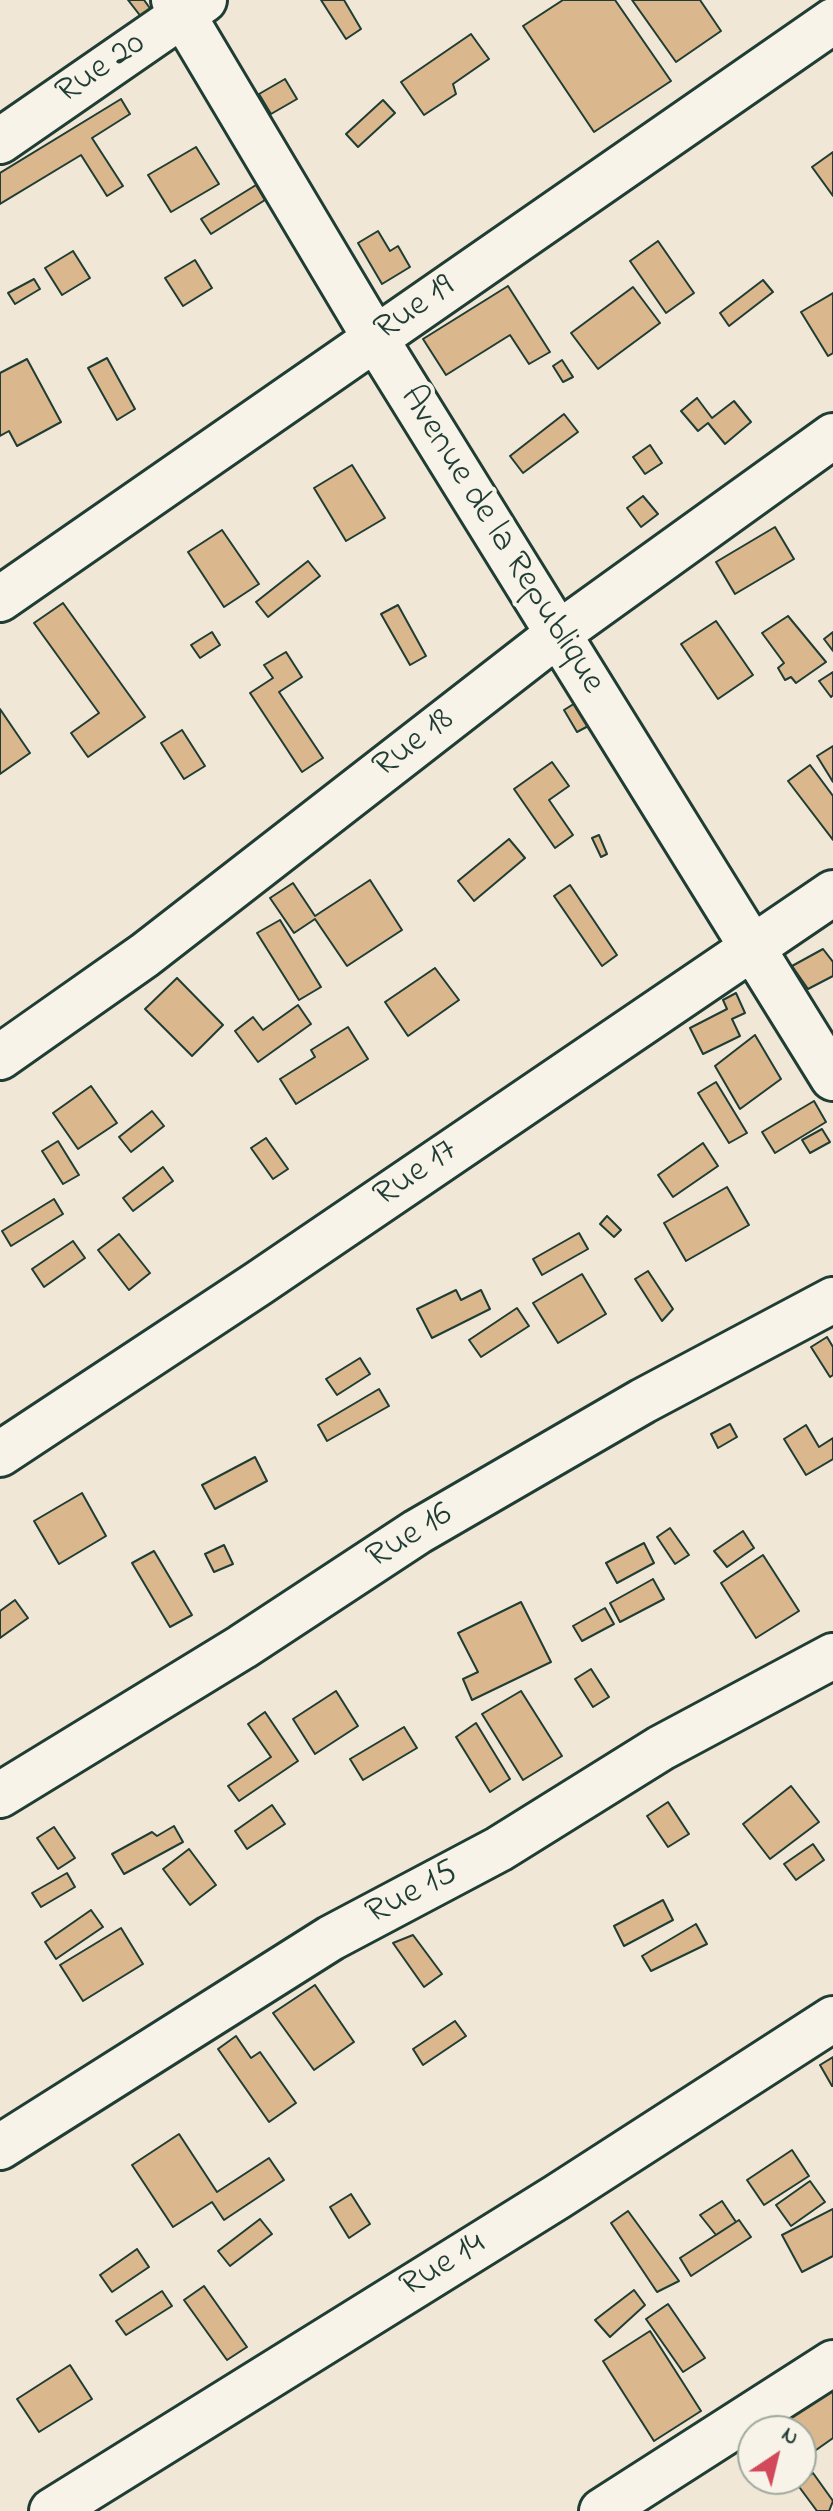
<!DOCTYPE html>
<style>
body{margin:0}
#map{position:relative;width:833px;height:2511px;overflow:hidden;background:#f1e7d6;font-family:"Indie Flower",sans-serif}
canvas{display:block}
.north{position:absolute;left:737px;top:2415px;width:80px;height:80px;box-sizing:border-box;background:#f7f3e8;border:2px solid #a1aaa0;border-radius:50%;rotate:35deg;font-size:22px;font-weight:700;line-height:32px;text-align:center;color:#1f3d34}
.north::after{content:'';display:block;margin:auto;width:28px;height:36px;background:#d1495b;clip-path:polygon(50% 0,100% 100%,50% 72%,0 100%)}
</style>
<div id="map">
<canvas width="833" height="2511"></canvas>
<div class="north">N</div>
</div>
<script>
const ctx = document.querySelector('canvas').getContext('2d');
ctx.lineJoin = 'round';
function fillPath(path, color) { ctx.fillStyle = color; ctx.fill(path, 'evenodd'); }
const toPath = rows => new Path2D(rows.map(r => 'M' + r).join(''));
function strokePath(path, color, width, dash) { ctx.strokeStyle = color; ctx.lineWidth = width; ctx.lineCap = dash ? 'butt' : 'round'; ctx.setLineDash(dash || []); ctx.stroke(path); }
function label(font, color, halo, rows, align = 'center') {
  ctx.font = font + ' "Indie Flower",sans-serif'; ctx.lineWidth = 8; ctx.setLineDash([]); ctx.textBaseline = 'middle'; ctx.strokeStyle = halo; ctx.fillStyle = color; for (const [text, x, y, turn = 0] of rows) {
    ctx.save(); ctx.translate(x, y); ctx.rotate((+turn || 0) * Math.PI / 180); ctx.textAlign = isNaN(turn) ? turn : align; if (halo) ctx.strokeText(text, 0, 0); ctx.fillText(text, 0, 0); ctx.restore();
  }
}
const building = toPath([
 [128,0,144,0,152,11,142,18,128,0],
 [321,0,344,0,361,29,346,39,321,0],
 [563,0,615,0,671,81,594,132,523,26,563,0],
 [632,0,700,0,721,31,676,62,632,0],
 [471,34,489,59,453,84,456,94,424,115,401,82,471,34],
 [285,79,297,99,271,114,259,94,285,79],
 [121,99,130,114,92,138,123,186,107,196,81,155,0,204,0,173,121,99],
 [383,100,395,113,358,147,346,134,383,100],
 [196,147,219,184,171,212,148,175,196,147],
 [833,152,833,196,812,167,833,152],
 [256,185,265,200,211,234,201,219,256,185],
 [378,231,390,251,398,246,410,267,382,284,358,243,378,231],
 [658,241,694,293,666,313,630,261,658,241],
 [73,251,90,278,62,295,45,268,73,251],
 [195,260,212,288,183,306,165,278,195,260],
 [34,279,40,289,15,304,8,293,34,279],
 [763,280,773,292,729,326,720,313,763,280],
 [508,286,550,352,529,364,510,335,446,375,423,339,508,286],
 [633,287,660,323,598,369,571,333,633,287],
 [833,293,833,353,828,356,801,312,833,293],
 [107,358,135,409,117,420,88,368,107,358],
 [27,359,61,422,17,446,9,431,0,436,0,373,27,359],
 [562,360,573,377,563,382,553,366,562,360],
 [697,398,712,418,734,401,751,422,725,444,708,423,698,431,681,411,697,398],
 [564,414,578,432,523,473,510,456,564,414],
 [650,445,662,463,645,474,633,457,650,445],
 [352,465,385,518,346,541,314,488,352,465],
 [643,496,658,514,641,527,627,508,643,496],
 [775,527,794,559,735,594,716,562,775,527],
 [222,530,259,584,224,607,188,552,222,530],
 [308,561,320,576,268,617,256,602,308,561],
 [63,603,145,717,88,757,71,733,99,713,34,623,63,603],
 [398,605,426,656,410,665,381,614,398,605],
 [788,616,826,662,796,683,791,677,785,680,778,668,784,663,762,633,788,616],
 [716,621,753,675,718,699,681,644,716,621],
 [212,632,220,645,200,658,191,645,212,632],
 [833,632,833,651,824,639,833,632],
 [286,652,302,677,279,692,323,758,302,772,250,693,273,678,264,665,286,652],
 [833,672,833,695,831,697,819,681,833,672],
 [580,700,594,723,577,732,564,710,580,700],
 [0,709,30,753,0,774,0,709],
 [182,730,205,766,184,779,161,743,182,730],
 [833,746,833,782,817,756,833,746],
 [552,762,569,786,549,800,573,835,555,848,514,789,552,762],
 [810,765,833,796,833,840,788,781,810,765],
 [599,835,607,854,601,857,592,838,599,835],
 [509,839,525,858,474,901,458,881,509,839],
 [370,880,402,930,347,966,315,919,294,933,270,898,293,883,315,916,370,880],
 [570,885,617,955,602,966,554,896,570,885],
 [280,920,321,987,299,1000,257,933,280,920],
 [823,949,833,962,833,976,808,989,792,966,823,949],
 [435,968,459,1000,408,1036,385,1002,435,968],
 [177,978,223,1025,192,1056,145,1009,177,978],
 [736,993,745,1013,732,1019,740,1036,703,1054,690,1028,727,1009,723,1000,736,993],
 [298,1005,311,1024,258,1062,235,1031,253,1017,263,1030,298,1005],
 [348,1027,368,1059,296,1104,280,1079,315,1057,311,1050,348,1027],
 [755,1035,781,1079,740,1109,715,1066,755,1035],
 [716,1082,747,1133,729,1143,698,1093,716,1082],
 [91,1086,117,1123,78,1149,53,1113,91,1086],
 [814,1101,826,1122,775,1153,762,1132,814,1101],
 [152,1111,164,1126,131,1152,119,1137,152,1111],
 [822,1129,830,1142,810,1153,802,1140,822,1129],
 [266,1138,288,1169,273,1179,251,1148,266,1138],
 [58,1141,79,1175,63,1184,42,1151,58,1141],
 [703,1143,718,1166,673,1197,658,1175,703,1143],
 [163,1167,173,1181,133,1211,123,1198,163,1167],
 [727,1187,749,1225,686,1261,664,1223,727,1187],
 [54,1199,63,1214,11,1246,2,1231,54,1199],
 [607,1216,621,1230,614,1237,600,1224,607,1216],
 [579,1233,588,1249,542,1275,533,1259,579,1233],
 [119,1234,150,1273,129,1290,98,1250,119,1234],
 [73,1241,85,1258,44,1287,32,1269,73,1241],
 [648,1271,673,1309,662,1321,635,1279,648,1271],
 [582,1274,606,1314,558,1343,533,1303,582,1274],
 [456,1290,461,1300,481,1290,490,1309,432,1338,417,1309,456,1290],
 [517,1308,529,1326,481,1357,469,1340,517,1308],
 [827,1337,833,1347,833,1375,830,1377,811,1347,827,1337],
 [360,1358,370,1374,337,1395,326,1379,360,1358],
 [379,1389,389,1406,327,1441,318,1425,379,1389],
 [730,1424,737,1437,718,1448,711,1434,730,1424],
 [806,1425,819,1447,833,1438,833,1459,806,1475,784,1439,806,1425],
 [255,1457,267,1481,215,1509,202,1485,255,1457],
 [82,1493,106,1536,59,1564,34,1521,82,1493],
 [670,1528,689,1555,675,1564,657,1537,670,1528],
 [743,1531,754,1548,727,1567,714,1551,743,1531],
 [644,1543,654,1563,617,1583,606,1563,644,1543],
 [224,1545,233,1564,214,1572,205,1554,224,1545],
 [154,1551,192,1615,170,1627,132,1563,154,1551],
 [763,1555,799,1611,756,1638,721,1583,763,1555],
 [653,1579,664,1599,620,1622,610,1603,653,1579],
 [15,1600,28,1618,0,1638,0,1611,15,1600],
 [521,1602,551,1662,472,1700,463,1679,478,1672,458,1633,521,1602],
 [605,1608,614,1624,582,1641,573,1626,605,1608],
 [591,1669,609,1697,593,1707,575,1679,591,1669],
 [336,1691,358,1726,315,1754,293,1719,336,1691],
 [521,1691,562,1756,523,1780,482,1714,521,1691],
 [265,1712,298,1761,239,1801,228,1786,271,1757,248,1724,265,1712],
 [476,1723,510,1779,490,1792,456,1737,476,1723],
 [404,1727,417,1748,363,1780,350,1759,404,1727],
 [791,1786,819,1822,770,1859,743,1824,791,1786],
 [668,1802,689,1834,668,1847,647,1816,668,1802],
 [272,1805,285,1824,247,1849,235,1831,272,1805],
 [174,1826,183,1842,124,1874,112,1854,152,1832,157,1836,174,1826],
 [54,1827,75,1858,58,1869,37,1838,54,1827],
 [813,1844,824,1860,796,1880,784,1864,813,1844],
 [189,1849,216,1885,190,1905,163,1869,189,1849],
 [67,1873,75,1887,41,1907,32,1893,67,1873],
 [663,1900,673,1920,624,1946,614,1926,663,1900],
 [91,1910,103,1927,56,1959,45,1942,91,1910],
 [696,1924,707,1944,651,1971,642,1956,696,1924],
 [121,1928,143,1964,83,2001,60,1965,121,1928],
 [413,1935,442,1974,424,1987,393,1943,413,1935],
 [315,1985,354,2042,314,2070,273,2013,315,1985],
 [455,2021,466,2036,423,2065,413,2049,455,2021],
 [236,2036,251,2058,260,2052,296,2103,269,2122,218,2049,236,2036],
 [833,2057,833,2086,832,2086,820,2065,833,2057],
 [179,2134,217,2192,269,2158,284,2180,224,2220,212,2202,173,2227,132,2165,179,2134],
 [792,2150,809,2176,764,2205,747,2180,792,2150],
 [810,2181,825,2202,791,2226,776,2205,810,2181],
 [351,2194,370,2224,349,2238,330,2207,351,2194],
 [722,2201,736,2222,716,2235,700,2215,722,2201],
 [833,2209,833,2256,802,2272,782,2235,833,2209],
 [628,2211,679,2281,657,2292,611,2223,628,2211],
 [260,2219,272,2234,230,2266,218,2251,260,2219],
 [739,2220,751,2237,691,2276,680,2258,739,2220],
 [137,2249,149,2267,112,2292,100,2275,137,2249],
 [204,2286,247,2347,227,2360,184,2300,204,2286],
 [634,2290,645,2305,610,2337,595,2320,634,2290],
 [162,2291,172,2306,126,2335,116,2321,162,2291],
 [668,2304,705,2358,683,2372,646,2319,668,2304],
 [650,2331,701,2411,654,2441,603,2361,650,2331],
 [70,2365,92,2399,39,2432,17,2399,70,2365],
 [833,2383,833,2438,809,2455,801,2445,801,2431,791,2431,782,2420,833,2383],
 [813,2473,833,2501,829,2511,817,2511,797,2484,813,2473]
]);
const minor = toPath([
 [174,0,375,338,833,1078],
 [0,141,204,0],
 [0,599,833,21],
 [0,1057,145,955,558,634,833,436],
 [0,1454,259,1283,833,893],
 [0,1795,242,1647,417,1532,643,1401,833,1300],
 [0,2147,331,1938,499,1849,661,1748,833,1656],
 [52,2511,557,2197,833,2019],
 [602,2511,833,2363]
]);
const streetNames = [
 ["Rue 20",102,70,-35],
 ["Rue 19",416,310,-35],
 ["Avenue de la Republique",500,541,58],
 ["Rue 18",415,745,-38],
 ["Rue 17",417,1175,-35],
 ["Rue 16",411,1538,-32],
 ["Rue 15",413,1895,-28],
 ["Rue 14",444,2267,-32]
];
fillPath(building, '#dab78c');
strokePath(building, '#1f3d34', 2);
strokePath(minor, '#1f3d34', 50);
strokePath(minor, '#f7f3e8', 44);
label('36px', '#1f3d34', '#f7f3e8', streetNames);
</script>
